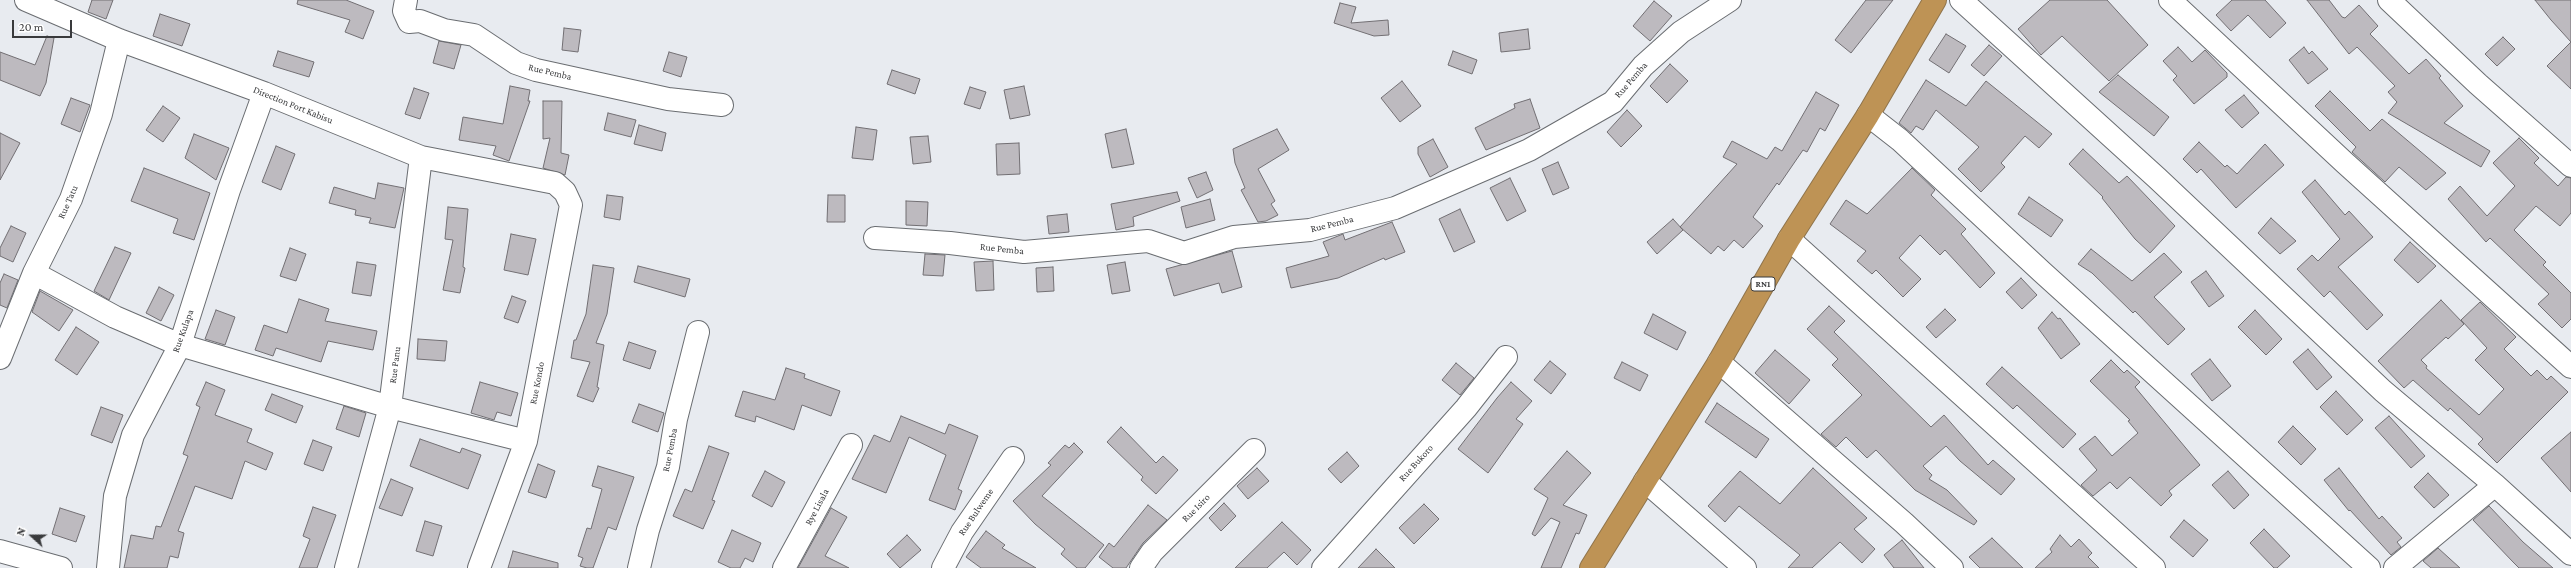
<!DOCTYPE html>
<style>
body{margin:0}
#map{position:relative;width:2571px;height:568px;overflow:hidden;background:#e8ebf0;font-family:"Crimson Pro",serif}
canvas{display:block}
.north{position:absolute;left:12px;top:516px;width:40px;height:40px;-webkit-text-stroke:3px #fff;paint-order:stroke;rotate:291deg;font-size:11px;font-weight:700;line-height:16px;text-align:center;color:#393a3c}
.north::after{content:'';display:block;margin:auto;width:14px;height:18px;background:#393a3c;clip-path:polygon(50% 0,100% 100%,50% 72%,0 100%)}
.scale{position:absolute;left:12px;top:20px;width:60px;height:18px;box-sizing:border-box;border:2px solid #393a3c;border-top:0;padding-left:5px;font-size:12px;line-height:14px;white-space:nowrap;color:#393a3c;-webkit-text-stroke:3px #fff;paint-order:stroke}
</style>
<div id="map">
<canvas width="2571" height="568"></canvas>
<div class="north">N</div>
<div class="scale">20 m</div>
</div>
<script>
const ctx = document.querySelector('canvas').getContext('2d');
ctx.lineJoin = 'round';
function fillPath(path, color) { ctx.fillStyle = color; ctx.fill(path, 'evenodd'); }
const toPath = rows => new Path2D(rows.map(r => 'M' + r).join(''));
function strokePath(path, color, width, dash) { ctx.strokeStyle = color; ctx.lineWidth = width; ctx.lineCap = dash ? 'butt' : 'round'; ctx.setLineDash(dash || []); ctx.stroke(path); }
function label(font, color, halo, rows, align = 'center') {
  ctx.font = font + ' "Crimson Pro",serif'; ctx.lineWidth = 3.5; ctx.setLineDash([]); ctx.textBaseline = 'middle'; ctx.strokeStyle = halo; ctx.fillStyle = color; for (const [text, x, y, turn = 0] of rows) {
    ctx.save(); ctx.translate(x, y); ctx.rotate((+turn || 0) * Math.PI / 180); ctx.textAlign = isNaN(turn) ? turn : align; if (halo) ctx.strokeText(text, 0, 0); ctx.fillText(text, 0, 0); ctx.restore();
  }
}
const building = toPath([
 [92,0,113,0,106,19,88,12,92,0],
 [298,0,346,0,374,11,363,39,345,32,350,20,297,4,298,0],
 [1866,0,1893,0,1851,53,1835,40,1866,0],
 [2050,0,2107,0,2148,45,2109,81,2062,36,2041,55,2018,29,2050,0],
 [2232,0,2265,0,2286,23,2270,38,2248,15,2231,31,2216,15,2232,0],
 [2307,0,2329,0,2342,17,2345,18,2359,5,2378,26,2370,34,2409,74,2426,59,2441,76,2439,78,2463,106,2444,123,2490,151,2481,167,2388,113,2397,102,2388,92,2395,86,2357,47,2349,54,2307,0],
 [2535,0,2571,0,2571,42,2551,20,2535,0],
 [1654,1,1672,16,1650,41,1633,26,1654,1],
 [1340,3,1356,7,1351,23,1388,20,1389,35,1374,36,1334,23,1340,3],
 [160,14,190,24,182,46,153,36,160,14],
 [564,28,581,30,578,52,562,50,564,28],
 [1528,29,1530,49,1501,52,1499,33,1528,29],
 [1946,34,1966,46,1949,73,1929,60,1946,34],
 [47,36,54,38,46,83,40,96,0,80,0,52,35,65,47,36],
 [2503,37,2515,49,2497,66,2485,54,2503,37],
 [439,41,461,45,454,69,433,63,439,41],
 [2571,42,2571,89,2547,66,2571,42],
 [1989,45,2002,56,1984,76,1971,65,1989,45],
 [2178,47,2192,62,2205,50,2227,73,2227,77,2194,104,2173,80,2177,76,2163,61,2178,47],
 [2304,47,2309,54,2312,51,2328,69,2308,84,2289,60,2304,47],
 [278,51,314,62,309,77,273,66,278,51],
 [1453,51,1477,60,1472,74,1448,65,1453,51],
 [669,52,687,57,681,77,663,71,669,52],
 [1670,64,1688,81,1667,103,1650,86,1670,64],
 [892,70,920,79,915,94,887,84,892,70],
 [2118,75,2169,117,2154,136,2099,92,2118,75],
 [1926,80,1966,106,1986,81,2052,134,2039,148,2025,136,2001,163,2005,167,1981,192,1958,169,1979,147,1936,110,1923,130,1916,126,1911,133,1899,123,1926,80],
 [1402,81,1421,106,1400,122,1381,98,1402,81],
 [510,86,530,90,528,101,530,101,509,161,493,155,496,146,459,140,463,117,503,124,510,86],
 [1024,86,1030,115,1010,119,1004,90,1024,86],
 [970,87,986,92,980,109,964,104,970,87],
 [414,88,429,93,420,119,405,114,414,88],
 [2330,91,2370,131,2382,119,2446,173,2426,190,2399,167,2385,182,2352,152,2356,147,2315,106,2330,91],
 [1816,92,1839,105,1825,131,1820,128,1807,152,1803,150,1779,185,1777,183,1753,217,1763,226,1743,248,1734,240,1724,251,1718,246,1711,254,1680,227,1737,164,1723,157,1732,141,1767,159,1775,147,1782,151,1816,92],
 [2244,95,2259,113,2242,128,2225,110,2244,95],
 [71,98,90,105,80,132,61,124,71,98],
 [1530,99,1540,128,1486,150,1475,128,1515,108,1514,104,1530,99],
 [543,101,562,101,561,153,569,155,565,175,543,168,550,138,543,139,543,101],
 [163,106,180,118,163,142,146,130,163,106],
 [1627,110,1642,126,1621,147,1607,132,1627,110],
 [608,113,636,120,631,137,604,130,608,113],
 [639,125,666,133,662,151,634,144,639,125],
 [856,127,877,130,873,160,852,158,856,127],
 [1126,129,1134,164,1112,168,1105,134,1126,129],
 [1277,129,1289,150,1258,169,1275,201,1271,204,1278,215,1266,221,1258,222,1241,190,1245,188,1235,163,1233,149,1277,129],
 [0,133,20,143,0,180,0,133],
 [194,134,229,148,216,180,185,158,194,134],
 [928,136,931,162,913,164,910,137,928,136],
 [2519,138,2539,158,2534,163,2558,186,2566,177,2571,178,2571,213,2560,226,2536,206,2514,230,2546,262,2543,265,2571,293,2571,319,2562,328,2538,304,2549,294,2490,238,2486,242,2448,199,2460,186,2487,216,2515,186,2493,163,2519,138],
 [1433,139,1448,167,1430,177,1418,154,1418,147,1433,139],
 [2199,142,2225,167,2227,165,2237,174,2265,144,2284,165,2236,208,2201,169,2197,173,2183,159,2199,142],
 [1019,143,1020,174,997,175,996,144,1019,143],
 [276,146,295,154,281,190,262,182,276,146],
 [2083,149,2119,183,2127,176,2175,226,2150,253,2135,239,2102,198,2103,197,2069,164,2083,149],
 [1558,162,1569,188,1553,195,1542,169,1558,162],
 [144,168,210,193,194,240,173,233,178,219,131,201,144,168],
 [1912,168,1935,190,1931,195,1966,229,1961,234,1995,273,1980,288,1945,250,1940,255,1920,235,1899,258,1921,279,1903,297,1876,270,1872,274,1857,261,1866,251,1830,224,1846,200,1867,214,1912,168],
 [1206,172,1213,190,1197,198,1188,178,1206,172],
 [1510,178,1526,211,1507,221,1490,188,1510,178],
 [2315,180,2345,215,2349,211,2373,237,2338,267,2383,315,2367,330,2330,291,2324,297,2297,269,2312,255,2318,261,2340,239,2302,192,2315,180],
 [378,183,404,188,395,228,369,223,371,218,355,215,356,210,329,203,334,187,375,199,378,183],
 [1177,192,1180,201,1133,217,1134,226,1116,230,1111,204,1177,192],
 [607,195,623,197,620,220,604,217,607,195],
 [828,195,845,195,845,222,827,222,828,195],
 [2029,197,2063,220,2051,237,2018,214,2029,197],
 [1210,199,1215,220,1186,228,1181,207,1210,199],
 [906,201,928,202,927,226,906,225,906,201],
 [448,207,468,209,463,267,465,268,460,293,443,290,453,240,445,239,448,207],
 [1460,209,1475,242,1454,252,1439,219,1460,209],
 [1067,214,1069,232,1049,234,1047,216,1067,214],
 [2271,218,2296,241,2280,254,2258,233,2271,218],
 [1673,219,1683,230,1657,254,1647,242,1673,219],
 [1392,222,1405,252,1385,260,1384,258,1338,278,1291,288,1286,268,1329,256,1323,242,1343,234,1345,240,1392,222],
 [11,226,26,233,13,262,0,256,0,248,11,226],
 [511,234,536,239,528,275,504,270,511,234],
 [2410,242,2436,266,2418,283,2394,260,2410,242],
 [115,247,131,253,109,300,94,291,115,247],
 [290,248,306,254,296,281,280,276,290,248],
 [2091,249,2132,281,2164,253,2182,272,2154,297,2185,329,2168,345,2135,311,2133,313,2092,273,2078,264,2091,249],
 [1232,251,1242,287,1222,293,1219,283,1174,296,1166,269,1232,251],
 [925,254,945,255,943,276,923,275,925,254],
 [993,261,994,290,976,291,974,262,993,261],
 [357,262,376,265,371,296,352,293,357,262],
 [1125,262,1130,291,1112,294,1107,265,1125,262],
 [593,265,614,268,607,314,596,343,604,345,597,387,599,388,593,402,577,396,590,362,571,358,574,340,576,340,586,314,593,265],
 [638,266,690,279,685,297,634,282,638,266],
 [1053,267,1054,291,1037,292,1036,268,1053,267],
 [2206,271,2224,296,2209,307,2191,282,2206,271],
 [4,274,18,280,7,308,0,305,0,283,4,274],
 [2021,278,2037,295,2022,309,2006,292,2021,278],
 [159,287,174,295,161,321,146,313,159,287],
 [40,291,73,310,59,331,32,312,40,291],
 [512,296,526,301,518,323,504,318,512,296],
 [299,299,329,309,325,321,377,331,373,350,328,341,321,362,276,348,273,356,255,350,264,325,287,333,299,299],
 [2441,300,2464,324,2448,339,2446,337,2421,360,2427,366,2426,368,2479,415,2504,389,2475,360,2487,348,2461,320,2480,302,2516,337,2504,349,2531,376,2537,370,2547,380,2551,376,2568,392,2497,463,2478,444,2483,439,2450,408,2448,411,2413,380,2404,388,2378,361,2441,300],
 [1829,306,1845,321,1834,332,1931,427,1944,415,1988,465,1993,460,2015,479,2001,495,1960,461,1946,446,1923,466,1932,475,1929,479,1947,490,1977,521,1974,525,1915,490,1876,450,1867,458,1846,437,1836,447,1821,434,1862,395,1832,365,1838,359,1807,329,1829,306],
 [1945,309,1956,320,1936,338,1926,327,1945,309],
 [216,310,235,317,225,345,205,339,216,310],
 [2255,310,2282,339,2266,355,2238,327,2255,310],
 [2052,312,2058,319,2060,318,2080,344,2061,359,2038,328,2052,312],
 [1653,314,1686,332,1677,350,1644,333,1653,314],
 [76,327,99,342,77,375,55,360,76,327],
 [418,339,447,341,445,361,417,359,418,339],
 [629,342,656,351,650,369,623,360,629,342],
 [2308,349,2332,377,2317,390,2293,362,2308,349],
 [1775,350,1810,380,1789,404,1755,373,1775,350],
 [2210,359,2231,386,2212,401,2191,374,2210,359],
 [2111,360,2124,373,2127,370,2140,382,2135,387,2200,465,2169,491,2172,495,2161,506,2130,477,2117,489,2110,482,2093,496,2081,485,2097,470,2079,449,2095,436,2112,456,2138,433,2128,421,2130,420,2090,381,2111,360],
 [1550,361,1566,374,1551,394,1534,380,1550,361],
 [1622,362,1648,375,1640,391,1614,378,1622,362],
 [1456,363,1474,378,1460,395,1442,380,1456,363],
 [2002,367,2076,434,2063,448,2017,405,2013,409,1986,384,2002,367],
 [786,368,805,374,804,378,840,391,831,416,802,405,794,430,756,416,755,422,735,416,743,391,775,400,786,368],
 [206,382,225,390,215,415,252,429,247,442,273,453,266,470,245,461,232,499,195,486,178,531,184,533,178,558,170,556,167,568,124,568,131,535,153,539,156,526,161,527,188,456,183,454,200,407,196,405,206,382],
 [480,382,518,393,511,416,497,412,494,420,471,413,480,382],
 [1511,382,1532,401,1516,419,1523,424,1488,473,1458,449,1497,398,1511,382],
 [2336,391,2363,420,2347,435,2320,407,2336,391],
 [272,394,303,406,296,423,265,410,272,394],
 [1717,403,1769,439,1756,458,1705,422,1717,403],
 [639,404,664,413,658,432,632,422,639,404],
 [344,406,366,413,359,437,336,429,344,406],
 [101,407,123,415,112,443,91,435,101,407],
 [901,416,945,434,949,424,978,436,958,489,962,491,955,510,929,500,946,455,909,437,886,493,852,479,874,435,890,442,901,416],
 [2389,416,2425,456,2411,468,2375,428,2389,416],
 [2293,426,2316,449,2301,465,2278,442,2293,426],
 [1121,427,1156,463,1163,456,1178,470,1156,494,1141,480,1143,477,1107,442,1121,427],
 [2571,432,2571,492,2541,458,2571,432],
 [420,439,460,453,462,448,481,455,468,489,410,466,420,439],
 [313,440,332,447,323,471,304,464,313,440],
 [1074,443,1083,452,1042,496,1104,545,1085,568,1077,568,1061,554,1065,549,1035,524,1013,501,1051,465,1048,463,1065,445,1069,448,1074,443],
 [709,446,729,453,712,500,715,501,703,529,673,516,685,489,692,492,709,446],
 [1567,451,1591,473,1563,505,1587,515,1579,534,1576,533,1561,568,1541,568,1560,522,1551,518,1535,536,1532,534,1548,498,1534,489,1567,451],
 [1347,452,1359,466,1341,483,1328,469,1347,452],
 [538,464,555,471,546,498,528,492,538,464],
 [598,466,634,477,616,530,608,527,593,568,587,568,580,566,583,558,578,556,587,528,591,529,602,489,592,486,598,466],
 [1257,468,1269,481,1248,499,1237,486,1257,468],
 [1813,468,1867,518,1854,529,1875,549,1862,563,1840,542,1812,568,1788,568,1800,555,1739,506,1725,522,1708,506,1740,471,1780,504,1813,468],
 [2339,468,2379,519,2382,516,2402,538,2397,542,2401,547,2391,555,2350,510,2349,511,2324,480,2339,468],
 [765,471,785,482,772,507,752,496,765,471],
 [2228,471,2249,495,2234,509,2212,485,2228,471],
 [2428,473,2449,495,2434,508,2414,487,2428,473],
 [391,479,413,488,402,516,379,508,391,479],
 [1224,503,1236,516,1221,531,1209,518,1224,503],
 [1424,504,1439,519,1414,544,1399,528,1424,504],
 [1148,505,1167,520,1143,543,1126,568,1113,568,1099,557,1109,543,1114,547,1148,505],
 [2489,506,2523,542,2553,568,2519,568,2513,562,2473,520,2489,506],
 [313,507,336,515,317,568,299,568,310,539,303,536,313,507],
 [60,508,85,516,76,542,52,534,60,508],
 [831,508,847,517,825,556,849,568,798,568,831,508],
 [2184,520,2208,540,2193,557,2170,537,2184,520],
 [425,521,442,526,433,556,416,551,425,521],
 [1282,522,1311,550,1297,565,1284,552,1267,568,1235,568,1282,522],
 [2264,529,2290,556,2277,568,2274,568,2250,543,2264,529],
 [732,530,761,543,753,562,745,558,740,568,731,568,718,562,732,530],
 [986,531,1005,545,1002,548,1036,568,981,568,966,557,986,531],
 [907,535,921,550,900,568,887,554,907,535],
 [2060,535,2071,547,2079,539,2092,553,2088,557,2099,568,2035,568,2052,552,2050,549,2060,535],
 [1992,538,2023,568,1980,568,1969,557,1992,538],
 [1902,540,1924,568,1894,568,1884,555,1902,540],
 [2438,548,2460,568,2431,568,2423,561,2438,548],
 [1376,549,1395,568,1358,568,1376,549],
 [513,551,558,563,558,568,508,568,513,551]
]);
const minor = toPath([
 [26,0,119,40,264,93,421,157,555,183,565,192,571,205,526,441,479,568],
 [406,0,404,11,409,22,420,21,444,30,474,35,516,63,536,70,668,99,722,105],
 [1961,0,2157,178,2383,391,2495,485,2571,554],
 [2170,0,2345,163,2571,367],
 [2389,0,2478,84,2571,166],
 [1868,115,1900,140,2042,272,2369,568],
 [875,238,950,243,1024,252,1148,241,1184,253,1234,237,1310,230,1395,208,1529,150,1613,102,1643,66,1681,32,1730,0],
 [1789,239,2154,568],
 [34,273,115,317,180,345,390,407,526,441],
 [0,358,34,273,71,199,101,114,119,40],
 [1719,362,1904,523,1952,568],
 [1645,481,1745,568],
 [0,551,61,568],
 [108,568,115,496,133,435,180,345,229,190,264,93],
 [346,568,390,407,421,157],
 [639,568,648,530,668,467,676,419,698,332],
 [784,568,851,445],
 [943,568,962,532,1013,458],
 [1141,568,1152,552,1254,450],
 [1323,568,1466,408,1506,357],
 [2395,568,2495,485]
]);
const highway = toPath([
 [1591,568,1719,362,1789,239,1868,115,1935,0]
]);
const shields = [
 [1763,284,24]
];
const shieldNames = [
 ["RN1",1763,284]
];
const streetNames = [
 ["Rue Pemba",550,72,13],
 ["Rue Pemba",1631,80,-49],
 ["Direction Port Kabisu",293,105,22],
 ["Rue Tatu",68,202,-66],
 ["Rue Pemba",1332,224,-14],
 ["Rue Pemba",1002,249,6],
 ["Rue Kulapa",183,331,-70],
 ["Rue Panu",395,365,-83],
 ["Rue Kondo",537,383,-79],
 ["Rue Pemba",670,450,-79],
 ["Rue Bukoro",1416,463,-48],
 ["Rye Lisala",817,507,-62],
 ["Rue Isiro",1196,508,-45],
 ["Rue Bulweme",976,512,-56]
];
fillPath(building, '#bdbabf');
strokePath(building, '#726f73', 1);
strokePath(minor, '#6a6d71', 24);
strokePath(highway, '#8f744c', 24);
strokePath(minor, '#fff', 22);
strokePath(highway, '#be9355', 22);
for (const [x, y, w] of shields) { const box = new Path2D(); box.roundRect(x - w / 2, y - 7, w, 14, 3); ctx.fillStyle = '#fff'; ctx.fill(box); strokePath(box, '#393a3c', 1); }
label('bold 9px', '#393a3c', null, shieldNames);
label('10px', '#393a3c', '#fff', streetNames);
</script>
